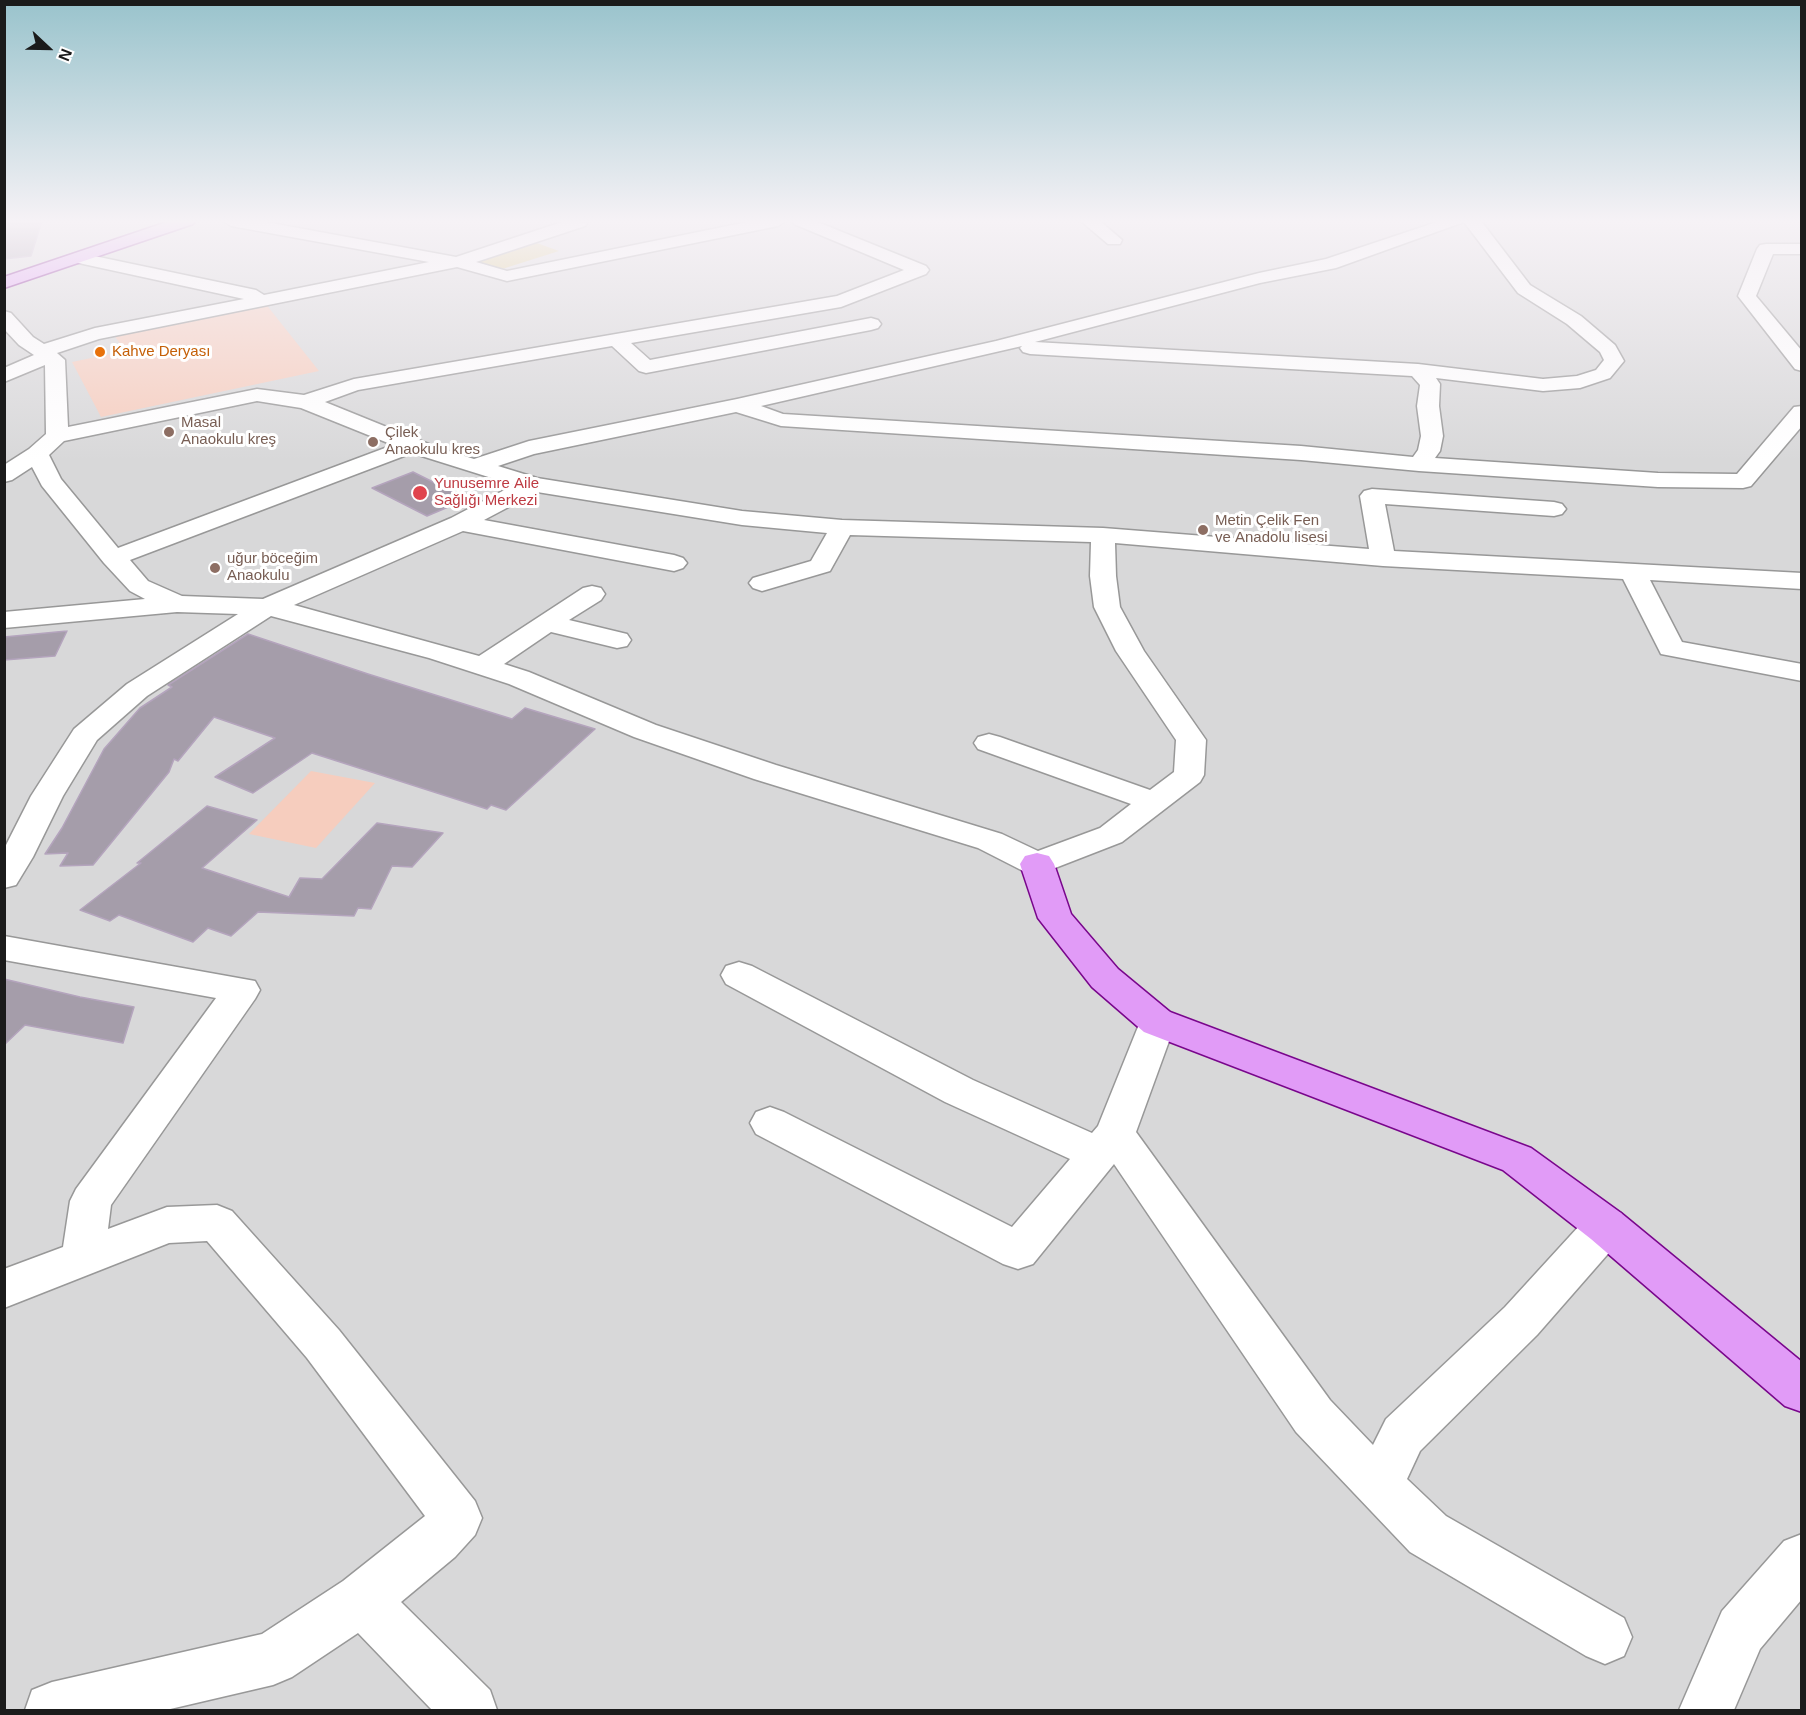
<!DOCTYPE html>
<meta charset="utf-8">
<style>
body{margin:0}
#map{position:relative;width:1806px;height:1715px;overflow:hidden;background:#ebe1ec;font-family:Arial,sans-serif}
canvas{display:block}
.frame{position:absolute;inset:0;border:6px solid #1b1b1b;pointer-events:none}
.north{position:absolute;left:18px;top:18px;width:60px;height:60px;-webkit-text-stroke:4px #fff;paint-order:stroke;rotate:112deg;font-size:16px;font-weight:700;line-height:24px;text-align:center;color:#1b1b1b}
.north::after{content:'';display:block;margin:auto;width:21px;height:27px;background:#1b1b1b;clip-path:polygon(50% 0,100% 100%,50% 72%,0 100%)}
</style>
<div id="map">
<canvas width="1806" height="1715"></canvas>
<div class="frame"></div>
<div class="north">N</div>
</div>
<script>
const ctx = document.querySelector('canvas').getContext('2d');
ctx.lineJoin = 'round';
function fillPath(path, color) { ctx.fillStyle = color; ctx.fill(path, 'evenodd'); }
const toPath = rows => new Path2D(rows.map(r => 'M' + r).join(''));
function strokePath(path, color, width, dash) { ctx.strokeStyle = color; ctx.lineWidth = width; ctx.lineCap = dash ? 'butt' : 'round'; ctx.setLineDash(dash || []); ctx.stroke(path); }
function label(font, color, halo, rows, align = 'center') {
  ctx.font = font + ' Arial,sans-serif'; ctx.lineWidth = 6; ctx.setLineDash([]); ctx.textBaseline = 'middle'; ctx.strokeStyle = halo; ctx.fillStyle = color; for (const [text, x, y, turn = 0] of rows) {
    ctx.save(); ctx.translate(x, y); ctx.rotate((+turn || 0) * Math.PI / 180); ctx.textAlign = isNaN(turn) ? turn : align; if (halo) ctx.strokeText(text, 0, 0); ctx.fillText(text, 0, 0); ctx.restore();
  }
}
const residential = toPath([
 [5,221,1801,221,1801,1710,5,1710]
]);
const park = toPath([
 [265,303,319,371,101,417,72,362,125,351,114,335],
 [311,771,375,783,316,848,249,834]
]);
const pitch = toPath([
 [534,242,559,251,499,270,472,261]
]);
const building = toPath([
 [4,221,42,221,31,256,4,259,4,221],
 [413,472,467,499,427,516,372,488,413,472],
 [67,631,55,656,4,660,4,637,67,631],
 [248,634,368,674,512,719,525,708,595,729,506,810,491,805,487,809,312,753,253,793,215,777,275,738,214,717,178,761,174,759,169,772,93,865,60,866,68,853,45,854,62,828,104,749,140,708,172,687,168,685,248,634],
 [207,806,257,820,202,868,289,897,300,878,322,879,377,823,443,833,412,867,392,866,371,909,358,908,354,916,258,912,231,936,208,928,193,942,119,915,110,921,80,910,141,863,137,863,207,806],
 [4,979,80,997,134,1007,123,1043,25,1025,4,1045,4,979]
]);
const minor = toPath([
 [223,221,260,221,456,257,565,221,587,223,585,226,476,262,507,271,752,221,786,221,778,226,507,281,457,267,99,339,57,353,65,360,68,427,257,389,304,395,354,379,837,296,904,270,794,224,792,221,815,221,926,266,929,270,926,274,841,307,631,343,650,360,871,318,878,320,881,324,878,328,871,330,646,373,639,371,612,346,358,390,325,402,436,447,474,459,529,441,737,399,996,341,1259,273,1326,259,1440,221,1481,221,1530,285,1581,316,1615,345,1624,361,1610,378,1580,388,1543,391,1436,378,1440,384,1439,406,1443,436,1440,451,1435,458,1658,473,1737,474,1794,407,1802,406,1802,426,1751,486,1743,488,1658,487,1419,471,1301,460,781,426,736,412,534,454,498,466,537,478,742,511,842,520,1103,528,1369,549,1360,496,1364,491,1372,489,1554,502,1562,504,1566,509,1562,514,1554,516,1385,504,1394,551,1802,573,1802,589,1650,580,1682,642,1802,664,1802,681,1661,654,1623,579,1383,566,1115,543,1116,576,1120,607,1144,651,1206,740,1204,775,1200,782,1122,842,1037,875,1025,872,978,848,754,779,634,737,509,684,429,658,271,616,147,696,97,740,63,796,33,857,16,885,4,888,4,849,31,796,74,729,127,684,238,614,177,612,4,628,4,612,145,599,130,591,104,563,42,486,32,467,12,480,4,482,4,465,29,449,46,434,45,365,4,382,4,368,34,355,19,345,4,329,4,311,11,313,33,337,44,344,95,328,244,299,74,262,71,258,74,254,80,253,256,290,264,295,429,262,231,226,223,221],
 [1464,222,1518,293,1567,324,1600,352,1604,360,1596,370,1577,376,1543,379,1418,364,1035,342,1260,283,1336,268,1464,222],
 [1022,346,1020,348,1023,352,1030,354,1412,376,1420,385,1417,406,1421,436,1418,450,1413,457,1301,446,783,414,761,406,1022,346],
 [257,401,301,408,393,445,118,548,61,479,49,455,64,441,257,401],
 [412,453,514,485,451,518,263,599,182,596,148,581,130,560,412,453],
 [537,492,742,525,827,533,811,561,753,578,749,583,753,588,762,591,830,571,850,535,1091,542,1090,576,1094,607,1116,651,1176,740,1174,772,1150,790,1000,737,989,734,978,737,974,743,978,749,1131,804,1100,828,1038,851,1002,834,776,765,656,725,529,672,504,664,551,632,617,648,627,646,631,640,627,634,569,620,601,600,605,594,601,588,592,586,583,588,479,656,294,605,463,531,674,571,683,568,687,563,683,558,674,555,484,520,537,492],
 [1081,221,1100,221,1122,240,1120,244,1108,244,1081,221],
 [1766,244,1802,244,1802,254,1773,254,1756,296,1802,351,1802,371,1795,369,1738,296,1757,249,1760,245,1766,244],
 [4,936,255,981,260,990,255,999,111,1205,108,1229,167,1207,217,1205,232,1211,339,1330,475,1501,482,1518,475,1535,455,1557,401,1602,490,1690,497,1710,432,1710,358,1633,292,1677,273,1685,166,1710,25,1710,32,1690,52,1682,262,1634,343,1581,425,1516,307,1358,207,1241,169,1243,4,1308,4,1269,63,1247,70,1201,76,1189,216,998,4,960,4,936],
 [739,962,752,966,973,1080,1092,1133,1098,1126,1144,1012,1157,1008,1170,1012,1176,1022,1136,1132,1330,1400,1373,1445,1386,1419,1505,1307,1591,1213,1606,1208,1621,1213,1627,1226,1621,1239,1537,1335,1420,1451,1407,1479,1446,1516,1624,1618,1632,1637,1624,1656,1605,1664,1586,1656,1410,1552,1296,1432,1114,1164,1033,1264,1018,1269,1003,1264,756,1134,750,1123,756,1112,770,1107,784,1112,1012,1227,1070,1159,945,1102,726,984,721,975,726,966,739,962],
 [1802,1534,1802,1599,1760,1649,1734,1710,1679,1710,1722,1611,1784,1541,1802,1534]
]);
const major = toPath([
 [170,221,195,221,193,224,4,288,4,277,170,221],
 [1037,853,1049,856,1054,864,1071,914,1118,969,1170,1012,1531,1148,1621,1213,1802,1362,1802,1412,1785,1406,1591,1239,1503,1170,1144,1032,1092,987,1038,918,1020,864,1025,856,1037,853]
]);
const markers = [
 [100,352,6,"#e8710a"],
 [169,432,6,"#8d6e63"],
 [373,442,6,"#8d6e63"],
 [420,493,8,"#e0444e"],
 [1203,530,6,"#8d6e63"],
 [215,568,6,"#8d6e63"]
];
const farFoodnames = [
 ["Kahve Deryası",112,352]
];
const farEducationnames = [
 ["Masal",181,423],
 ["Anaokulu kreş",181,440],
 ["Çilek",385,433],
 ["Anaokulu kres",385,450],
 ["Metin Çelik Fen",1215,521],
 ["ve Anadolu lisesi",1215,538],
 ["uğur böceğim",227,559],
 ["Anaokulu",227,576]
];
const farHealthnames = [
 ["Yunusemre Aile",434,484],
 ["Sağlığı Merkezi",434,501]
];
fillPath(residential, '#d8d8d9');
fillPath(park, '#f6cdbe');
fillPath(pitch, '#d9c881');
fillPath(building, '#a59daa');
strokePath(building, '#b4a4bd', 1.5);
strokePath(minor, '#989898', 3);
strokePath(major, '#79068c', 3);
fillPath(minor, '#fff');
fillPath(major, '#e19bf7');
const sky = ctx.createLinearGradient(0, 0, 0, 461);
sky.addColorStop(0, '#99c3cc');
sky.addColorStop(0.48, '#f6f2f6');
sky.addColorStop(1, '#f6f2f600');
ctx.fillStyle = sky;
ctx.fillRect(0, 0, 1806, 461);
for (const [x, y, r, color] of markers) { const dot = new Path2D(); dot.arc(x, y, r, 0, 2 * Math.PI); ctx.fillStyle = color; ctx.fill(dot); strokePath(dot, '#fff', 2); }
label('15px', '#c56008', '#fff', farFoodnames, 'left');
label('15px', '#785e54', '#fff', farEducationnames, 'left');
label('15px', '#be3a42', '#fff', farHealthnames, 'left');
</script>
